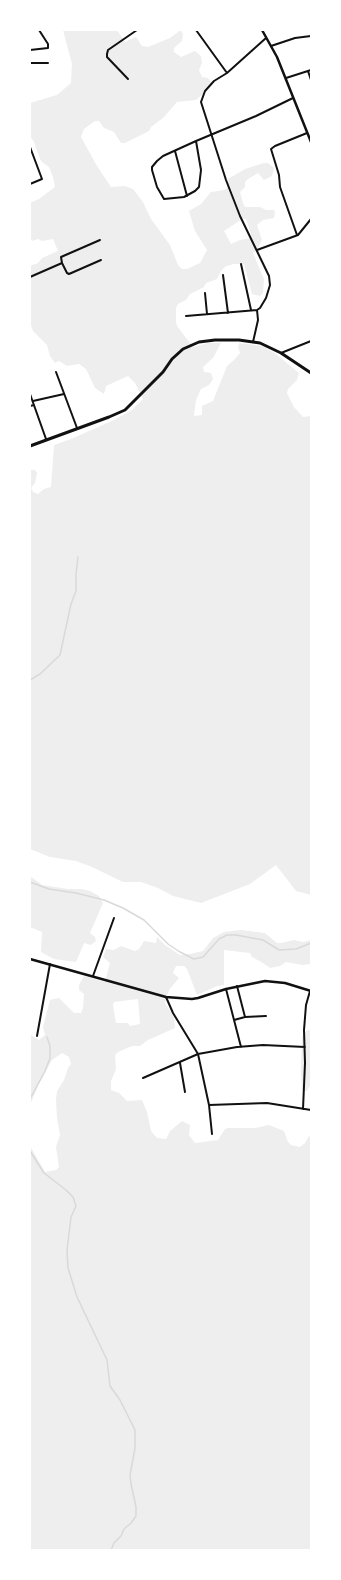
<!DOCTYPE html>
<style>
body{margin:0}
#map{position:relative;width:341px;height:1580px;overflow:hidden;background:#fff;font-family:Raleway,sans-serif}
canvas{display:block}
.frame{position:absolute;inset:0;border:31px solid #fff;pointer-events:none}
</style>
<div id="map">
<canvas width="341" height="1580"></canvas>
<div class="frame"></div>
</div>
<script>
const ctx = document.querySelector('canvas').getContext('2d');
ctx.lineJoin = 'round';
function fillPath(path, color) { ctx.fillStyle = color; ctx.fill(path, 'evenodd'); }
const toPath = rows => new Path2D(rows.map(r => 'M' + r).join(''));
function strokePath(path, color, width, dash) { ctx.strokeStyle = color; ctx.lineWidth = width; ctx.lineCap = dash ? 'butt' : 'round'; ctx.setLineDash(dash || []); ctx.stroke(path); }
const green = toPath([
 [63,30,117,30,125,42,136,37,142,46,148,47,170,38,181,30,183,35,182,41,174,48,174,52,181,57,195,51,201,56,202,63,199,70,202,77,208,78,211,82,204,90,203,94,196,100,177,102,163,118,151,127,149,131,125,143,121,143,114,132,104,128,99,121,95,121,84,129,81,137,97,166,111,187,125,186,133,189,143,202,151,219,170,245,178,265,182,269,187,269,200,263,207,250,195,231,189,211,201,204,211,192,224,190,227,188,228,179,245,169,264,163,268,163,274,168,272,176,264,180,258,173,248,179,245,182,245,187,240,192,243,203,245,207,260,207,266,210,274,210,275,212,274,218,263,220,257,225,262,240,259,246,253,253,264,279,263,293,260,296,252,294,244,264,234,264,226,266,221,271,217,279,206,283,204,287,190,294,186,300,178,304,176,308,176,322,177,326,193,347,208,343,221,343,213,358,203,367,204,372,211,373,213,379,209,385,201,389,196,400,194,416,202,415,202,406,213,401,227,366,234,360,240,353,238,347,239,343,262,346,276,354,299,373,297,380,288,389,287,393,294,407,303,417,311,416,310,494,311,495,311,895,296,891,276,865,250,884,201,903,173,896,158,888,141,882,123,882,92,867,76,861,50,857,30,849,30,470,35,470,37,473,35,483,31,488,33,492,38,494,44,489,51,487,54,445,71,439,114,420,132,410,143,399,135,383,128,376,106,386,104,394,95,388,86,369,79,364,67,366,59,361,55,363,50,356,47,345,33,331,30,322,30,266,38,263,42,258,58,251,53,239,42,241,38,239,32,241,30,238,30,203,39,199,55,187,53,177,49,167,42,162,40,159,34,142,30,136,30,103,57,95,71,83,72,64],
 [242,219,246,219,251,234,251,238,240,240,231,244,224,231],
 [30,876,42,885,68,889,81,889,90,891,99,896,103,903,90,933,95,937,96,941,91,945,84,943,76,962,54,959,41,952,42,932,30,927],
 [241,930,265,933,277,943,281,943,294,940,303,942,311,940,311,964,302,965,286,962,280,966,270,968,263,963,252,957,250,953,224,950,224,985,217,986,197,995,187,969,184,966,176,966,173,973,179,978,169,990,165,1003,174,1017,175,1028,148,1040,140,1046,132,1046,118,1052,115,1055,116,1069,111,1081,111,1090,119,1093,127,1101,142,1100,147,1112,151,1131,157,1138,166,1139,170,1131,182,1121,190,1125,189,1135,195,1143,218,1140,225,1129,228,1128,255,1128,269,1125,284,1131,288,1142,291,1145,300,1147,305,1143,308,1137,311,1136,311,1550,30,1550,30,1146,45,1172,56,1170,59,1167,56,1147,60,1135,57,1118,56,1100,57,1091,64,1080,68,1068,71,1064,69,1057,62,1053,52,1060,38,1086,30,1105,30,1032,31,1035,39,1040,45,1035,43,1027,50,1000,59,998,74,1013,81,1013,83,1008,84,994,79,990,79,985,84,976,105,982,110,963,103,957,106,949,114,950,121,946,135,951,139,949,144,941,156,943,157,937,165,945,180,955,190,954,203,951,213,938,224,932],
 [138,999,140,1024,130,1026,128,1023,116,1023,113,1005,114,1002],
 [307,1030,311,1030,311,1084,307,1091,302,1090,301,1071,302,1037]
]);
const stream = toPath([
 [30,680,40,674,60,655,71,604,76,591,76,574,78,557],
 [30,882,49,889,76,893,104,900,123,908,144,920,168,944,180,952,194,959,203,957,219,939,227,935,236,935,263,940,279,950,296,949,311,943],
 [30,1099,45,1071,50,1058,50,1046,47,1037],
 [30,1151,44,1173,66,1190,73,1197,76,1206,71,1217,67,1250,68,1268,77,1297,107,1360,110,1386,120,1400,135,1430,135,1448,130,1475,131,1484,136,1507,136,1516,131,1523,124,1529,121,1536,114,1543,111,1550]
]);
const minor = toPath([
 [196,30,227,73,266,38],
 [271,46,295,38,311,36],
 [30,50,48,48,48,44,39,30],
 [30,63,48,63],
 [308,71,311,80],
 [227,73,214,81,205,91,201,102,226,180,240,216,269,276,270,285,266,298,260,308,257,310],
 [286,78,311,70],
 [128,79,107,57,107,54,108,50,137,30],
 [196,141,163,156,157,161,152,167,152,170,157,187,164,199,184,197,195,191,199,187,201,170,196,141,256,116,293,98],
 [30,147,42,179,30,184],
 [175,151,187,196],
 [297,235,280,187,279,175,271,149,275,146,307,133],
 [257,250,298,235,311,219],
 [62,263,61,257,100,240],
 [241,264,251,310],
 [223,275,228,313],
 [30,277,62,263,67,273,69,274,101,260],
 [205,293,207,314],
 [186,316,257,310,258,320,253,342],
 [281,353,311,341],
 [56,372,77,428],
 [30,394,46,439],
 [33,401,64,394],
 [30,406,34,405],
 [93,976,114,918],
 [237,986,245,1017],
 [226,989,241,1047],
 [166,997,173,1013,198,1054,209,1105,267,1103,311,1110],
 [234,1020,245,1017,266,1016],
 [37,1036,50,964],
 [180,1063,185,1092],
 [143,1078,198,1054,237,1047,263,1045,305,1047],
 [209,1105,212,1134],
 [303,1109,305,1063,304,1030,306,1005,310,991]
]);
const tertiary = toPath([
 [262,30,277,57,311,142],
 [30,959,166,997,192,999,198,998,226,989,265,981,285,983,311,991]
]);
const secondary = toPath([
 [30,446,109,417,125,410,163,372,172,359,183,349,199,342,215,340,239,340,260,343,281,353,311,373]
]);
fillPath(green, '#eee');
strokePath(stream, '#d9d9d9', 1.5);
strokePath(minor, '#111', 2);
strokePath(tertiary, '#111', 2.5);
strokePath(secondary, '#111', 3);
</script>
